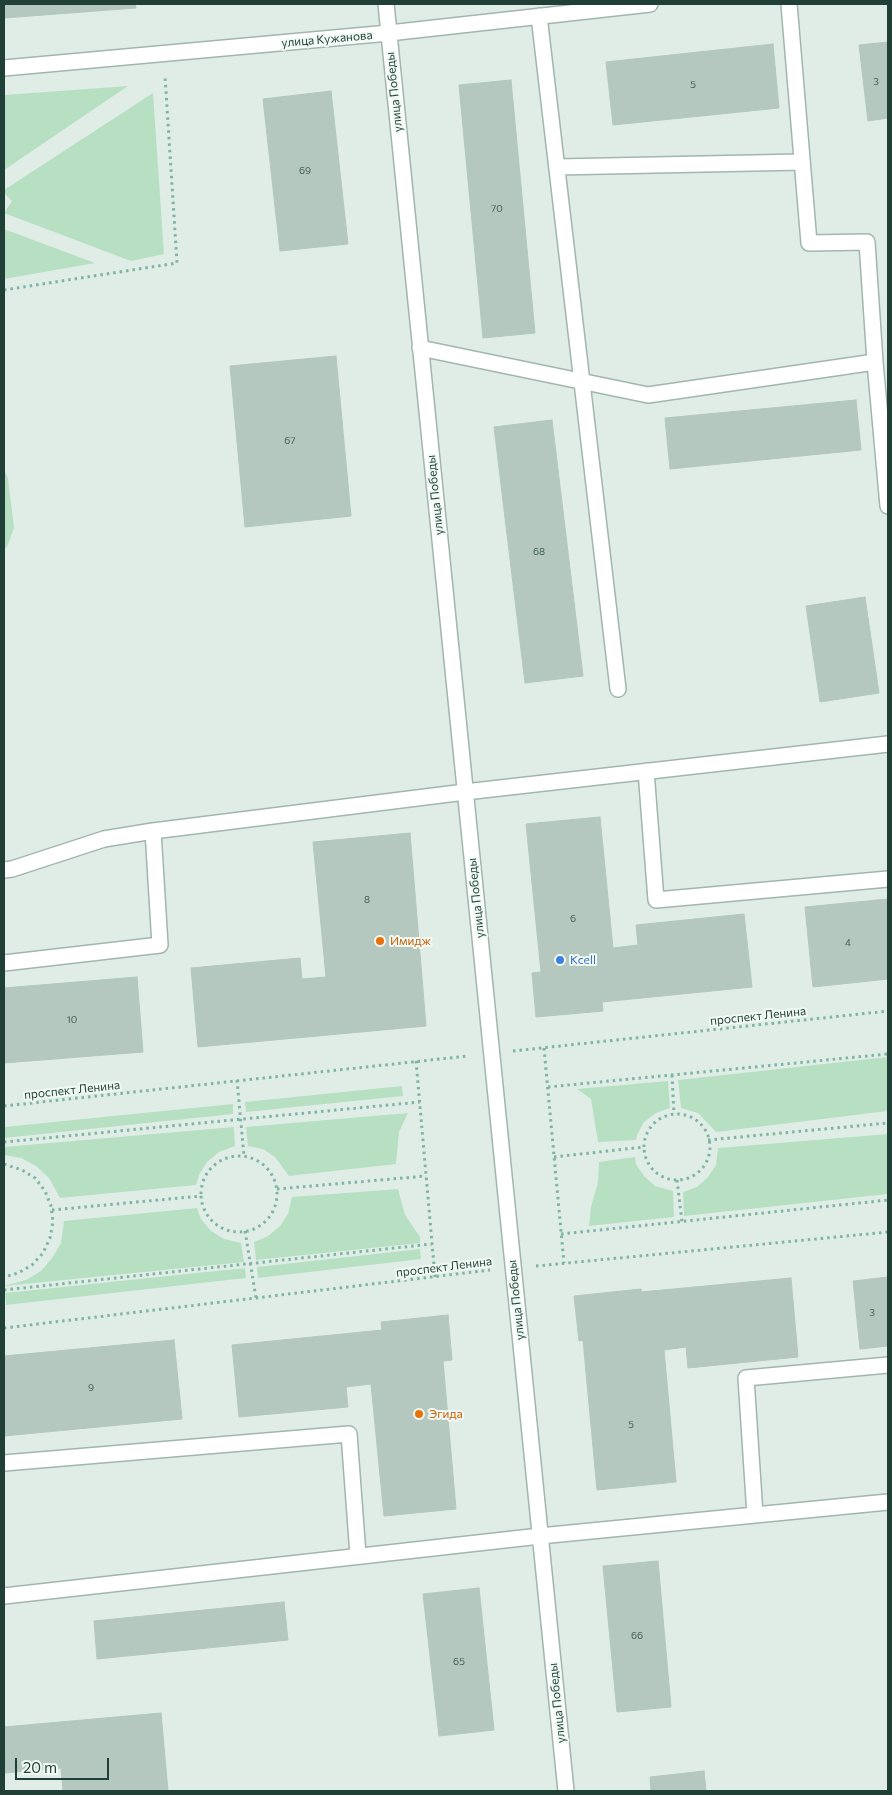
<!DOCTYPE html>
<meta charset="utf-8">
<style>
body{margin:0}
#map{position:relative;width:892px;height:1795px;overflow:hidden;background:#e0ede7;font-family:Commissioner,sans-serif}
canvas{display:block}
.frame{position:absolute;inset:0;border:5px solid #1f3f37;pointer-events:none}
.scale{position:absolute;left:15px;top:1758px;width:94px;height:22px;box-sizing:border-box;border:2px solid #1f3f37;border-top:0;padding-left:6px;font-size:15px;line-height:18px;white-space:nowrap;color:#1f3f37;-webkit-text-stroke:4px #f1f9f5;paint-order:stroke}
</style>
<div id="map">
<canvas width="892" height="1795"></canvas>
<div class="frame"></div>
<div class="scale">20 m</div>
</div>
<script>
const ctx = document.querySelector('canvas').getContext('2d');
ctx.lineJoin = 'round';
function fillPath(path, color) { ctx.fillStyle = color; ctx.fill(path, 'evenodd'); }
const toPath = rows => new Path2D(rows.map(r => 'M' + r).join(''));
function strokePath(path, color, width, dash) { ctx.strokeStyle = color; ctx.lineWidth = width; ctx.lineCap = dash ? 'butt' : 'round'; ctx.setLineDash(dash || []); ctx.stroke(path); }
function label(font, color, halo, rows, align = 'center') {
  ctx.font = font + ' Commissioner,sans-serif'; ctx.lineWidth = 4; ctx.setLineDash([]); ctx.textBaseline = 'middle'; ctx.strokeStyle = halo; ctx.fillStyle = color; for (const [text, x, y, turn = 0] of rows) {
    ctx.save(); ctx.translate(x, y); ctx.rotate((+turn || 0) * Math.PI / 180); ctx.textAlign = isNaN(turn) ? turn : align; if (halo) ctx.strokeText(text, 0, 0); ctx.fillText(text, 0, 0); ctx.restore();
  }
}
const green = toPath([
 [128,86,4,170,4,95],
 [153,93,164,254,131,261,4,213,12,201,4,193,4,190],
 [4,229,95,263,4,279],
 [4,470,8,478,14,528,7,547,4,548],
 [888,1057,888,1111,716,1132,698,1113,681,1108,678,1080],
 [668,1081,670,1108,656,1113,644,1122,637,1135,636,1140,598,1142,591,1099,577,1089],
 [402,1086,403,1096,246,1112,245,1102],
 [233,1104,233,1114,4,1138,4,1127],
 [408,1113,399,1132,396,1164,289,1176,275,1157,263,1149,248,1146,246,1127],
 [234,1127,235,1146,219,1152,207,1162,199,1175,196,1185,60,1198,49,1178,36,1166,21,1158,4,1155,4,1147],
 [888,1134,888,1194,684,1216,683,1192,697,1187,708,1177,716,1165,718,1148],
 [635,1157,636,1164,644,1176,655,1186,673,1191,674,1217,589,1226,591,1207,598,1182,599,1162],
 [398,1189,405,1215,420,1237,420,1243,256,1260,254,1242,268,1236,280,1226,288,1214,292,1197],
 [197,1208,201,1219,211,1231,224,1239,241,1243,244,1262,4,1286,26,1280,41,1271,52,1258,61,1243,64,1221],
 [420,1249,421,1259,258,1278,257,1267],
 [245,1268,246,1278,6,1305,5,1293]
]);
const building = toPath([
 [4,4,135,4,136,8,4,18,4,4],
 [888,42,888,118,868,121,859,45,888,42],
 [773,44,779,108,613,125,606,62,773,44],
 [511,80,535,333,483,338,459,85,511,80],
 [331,91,348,244,280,251,263,99,331,91],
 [336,356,351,516,245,527,230,366,336,356],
 [856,400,861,450,670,469,665,418,856,400],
 [552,420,583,676,525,683,494,427,552,420],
 [865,597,879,693,820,702,806,606,865,597],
 [600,817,613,948,638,945,636,925,744,914,752,987,602,1002,603,1011,536,1017,532,973,541,972,526,824,600,817],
 [410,833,426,1026,198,1047,191,968,300,958,302,979,326,977,313,842,410,833],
 [888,899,888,979,813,987,805,907,888,899],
 [137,977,143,1052,4,1063,4,988,137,977],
 [888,1277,888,1346,860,1349,853,1281,888,1277],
 [791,1278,798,1357,688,1368,686,1347,664,1350,676,1482,597,1490,583,1340,579,1341,574,1296,641,1289,641,1292,791,1278],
 [448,1315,452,1360,443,1361,456,1509,384,1516,371,1384,346,1387,348,1407,239,1417,232,1345,382,1330,381,1322,448,1315],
 [174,1340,182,1419,4,1436,4,1356,174,1340],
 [658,1561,671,1707,617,1712,603,1566,658,1561],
 [479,1588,494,1730,439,1736,423,1594,479,1588],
 [284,1602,288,1640,97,1659,94,1621,284,1602],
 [161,1713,168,1791,63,1791,61,1768,5,1773,4,1727,161,1713],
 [704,1771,706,1791,651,1791,650,1777,704,1771]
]);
const path = toPath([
 [4,290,177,263,165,76],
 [544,1048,564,1263],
 [513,1051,888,1011],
 [416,1061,435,1277],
 [672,1075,674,1114],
 [237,1080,244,1156],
 [548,1087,888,1054],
 [4,1106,468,1056],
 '644 1147a33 33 0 1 1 66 0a33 33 0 1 1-66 0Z',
 [708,1140,888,1123],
 [4,1142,420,1102],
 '201 1194a38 38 0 1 1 76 0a38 38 0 1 1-76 0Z',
 [554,1157,644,1147],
 [4,1164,22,1170,35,1178,45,1191,51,1206,53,1222,50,1238,43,1253,32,1265,18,1273,4,1277],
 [677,1180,682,1222],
 [277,1189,426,1176],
 [52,1210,201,1196],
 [245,1231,256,1298],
 [561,1234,888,1200],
 [536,1266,888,1232],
 [4,1290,432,1244],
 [4,1328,490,1270]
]);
const minor = toPath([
 [386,4,566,1791],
 [789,4,809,243,867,242,875,362],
 [539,16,618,689],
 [4,68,389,33,650,4],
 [557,167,802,162],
 [420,348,648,395,875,362,888,506],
 [646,771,656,900,888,879],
 [4,870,12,869,104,839,153,831,465,792,888,744],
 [4,963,160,945,153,831],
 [4,1463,349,1434,358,1555],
 [755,1515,746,1378,888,1365],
 [4,1596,540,1536,888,1502]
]);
const markers = [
 [380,941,5,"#e8710a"],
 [560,960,5,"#3f7fe0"],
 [419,1414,5,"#e8710a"]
];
const numberNames = [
 ["3",876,82],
 ["5",693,85],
 ["69",305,171],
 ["70",497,209],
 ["67",290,441],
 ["68",539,552],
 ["8",367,900],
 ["6",573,919],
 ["4",848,943],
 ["10",72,1020],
 ["3",872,1313],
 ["9",91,1388],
 ["5",631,1425],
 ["66",637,1636],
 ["65",459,1662]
];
const streetNames = [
 ["улица Кужанова",327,39,-5],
 ["улица Победы",394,92,-96],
 ["улица Победы",435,495,-96],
 ["улица Победы",476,898,-96],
 ["проспект Ленина",758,1016,-6],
 ["проспект Ленина",72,1090,-6],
 ["проспект Ленина",444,1267,-7],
 ["улица Победы",516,1300,-96],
 ["улица Победы",557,1703,-96]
];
const foodNames = [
 ["Имидж",390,941],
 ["Эгида",429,1414]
];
const shopNames = [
 ["Kcell",570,960]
];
fillPath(green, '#b7e0c3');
fillPath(building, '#b5c8c0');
strokePath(building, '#b2c7bf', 1);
strokePath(minor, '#a2b5af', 18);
strokePath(path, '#7db4a4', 3, [2.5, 4]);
strokePath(minor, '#fff', 15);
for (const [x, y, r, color] of markers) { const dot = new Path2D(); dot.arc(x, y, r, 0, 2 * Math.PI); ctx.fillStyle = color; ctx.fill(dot); strokePath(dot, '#f1f9f5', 2); }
label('10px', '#446159', null, numberNames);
label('12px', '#1f3f37', '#f1f9f5', streetNames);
label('12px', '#c56008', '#f1f9f5', foodNames, 'left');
label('12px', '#366cbe', '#f1f9f5', shopNames, 'left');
</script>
